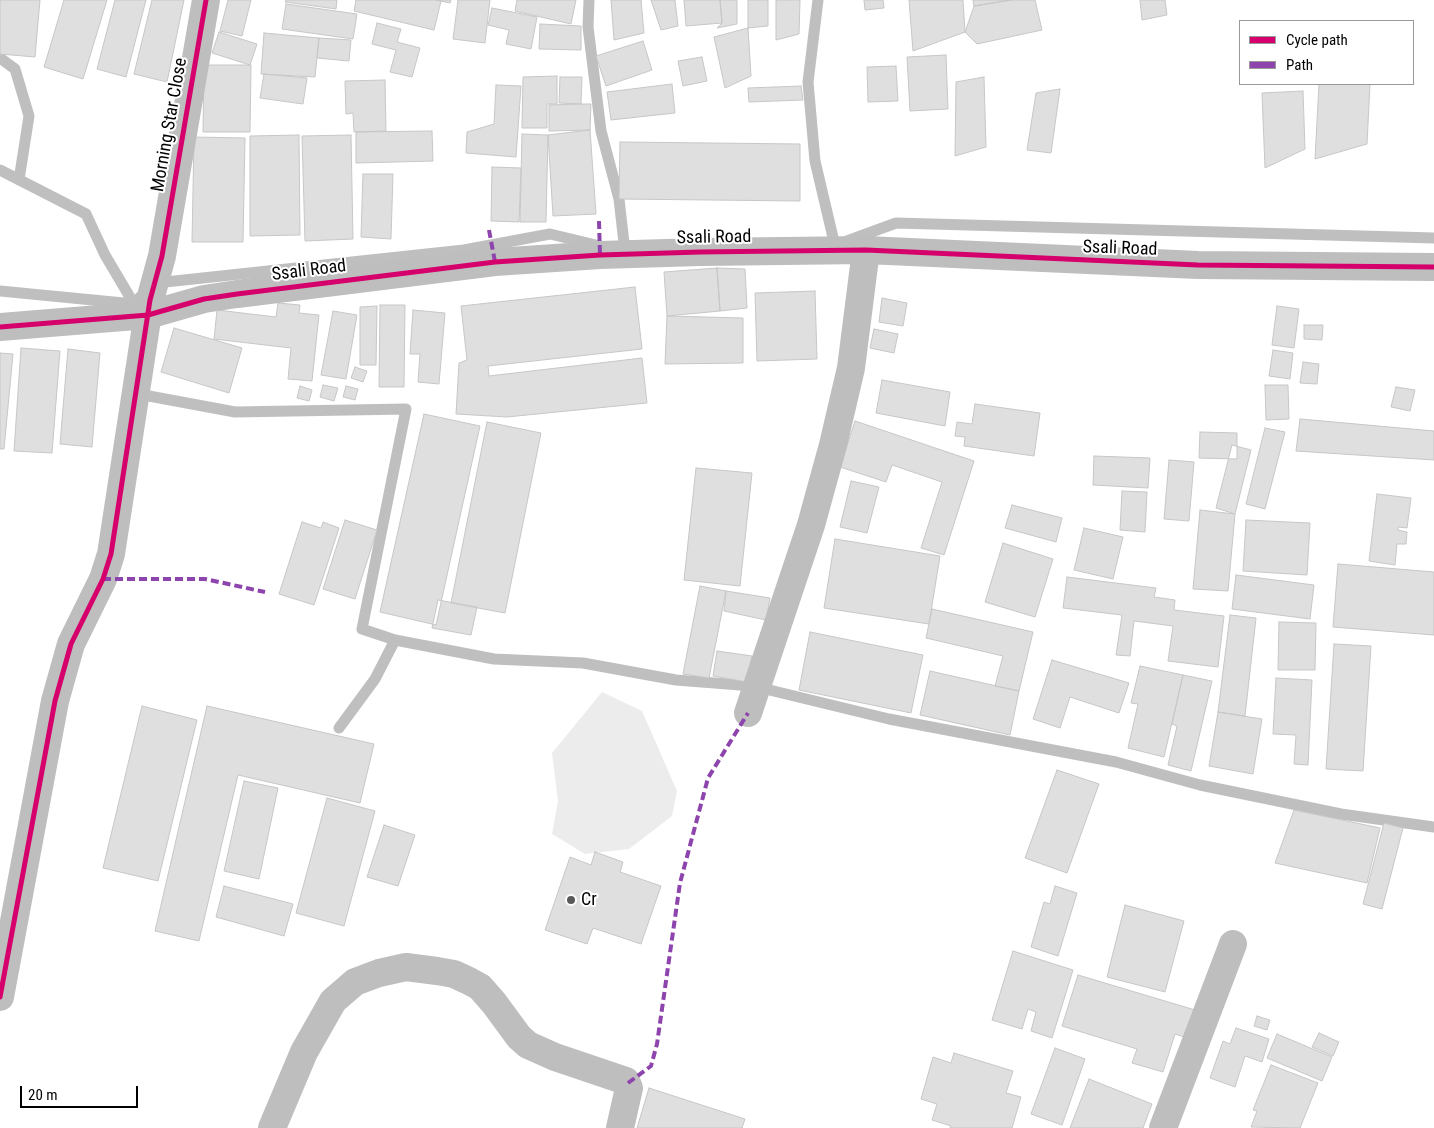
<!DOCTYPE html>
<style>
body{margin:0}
#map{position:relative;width:1434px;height:1128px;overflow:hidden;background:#fff;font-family:"Roboto Condensed",sans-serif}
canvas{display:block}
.legend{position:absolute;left:1239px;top:20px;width:175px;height:65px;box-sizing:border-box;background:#fff;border:1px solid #999;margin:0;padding:6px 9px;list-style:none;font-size:15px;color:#000}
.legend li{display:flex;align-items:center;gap:10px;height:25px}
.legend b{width:25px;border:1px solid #999}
.scale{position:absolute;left:20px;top:1086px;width:118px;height:22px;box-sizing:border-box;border:2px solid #000;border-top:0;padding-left:6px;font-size:15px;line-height:18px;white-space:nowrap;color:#000;-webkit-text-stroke:4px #fff;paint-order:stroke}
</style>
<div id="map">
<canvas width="1434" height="1128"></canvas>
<ul class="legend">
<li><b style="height:6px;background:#d6006c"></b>Cycle path</li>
<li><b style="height:6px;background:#8e44ad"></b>Path</li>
</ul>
<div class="scale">20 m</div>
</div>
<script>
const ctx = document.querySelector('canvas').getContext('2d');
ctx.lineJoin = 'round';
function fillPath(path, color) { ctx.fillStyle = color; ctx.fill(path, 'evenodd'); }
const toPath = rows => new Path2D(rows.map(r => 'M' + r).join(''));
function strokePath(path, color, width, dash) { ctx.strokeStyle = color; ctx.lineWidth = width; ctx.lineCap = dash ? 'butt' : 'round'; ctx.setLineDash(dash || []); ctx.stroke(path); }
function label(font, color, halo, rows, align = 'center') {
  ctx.font = font + ' "Roboto Condensed",sans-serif'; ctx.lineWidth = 4; ctx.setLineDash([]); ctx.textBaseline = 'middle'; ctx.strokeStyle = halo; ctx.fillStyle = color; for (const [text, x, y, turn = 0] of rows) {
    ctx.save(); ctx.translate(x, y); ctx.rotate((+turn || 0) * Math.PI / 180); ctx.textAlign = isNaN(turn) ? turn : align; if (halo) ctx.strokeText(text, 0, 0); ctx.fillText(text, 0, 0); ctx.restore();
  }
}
const green = toPath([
 [602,692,642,711,677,791,672,816,629,849,585,854,552,834,558,801,552,753]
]);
const stream = toPath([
 [589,0,588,27,601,131,619,199,625,252],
 [818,0,808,82,815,161,835,246],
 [0,58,15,69,29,116,19,180],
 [0,170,86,214,105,255,134,304],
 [847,241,896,223,1434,238],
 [156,283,464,250,550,234,600,246],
 [0,291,134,304,140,297],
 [149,396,235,412,406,409,362,629,395,640,494,659,583,663,676,680,753,686,889,719,1116,762,1200,785,1341,814,1434,827],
 [339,728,375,679,395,640]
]);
const building = toPath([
 [0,0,40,0,35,57,0,54,0,0],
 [64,0,107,0,83,79,44,67,64,0],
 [115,0,146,0,126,77,97,69,115,0],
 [152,0,184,0,167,82,134,74,152,0],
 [228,0,251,0,242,36,220,31,228,0],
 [286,0,337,0,336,9,285,2,286,0],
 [356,0,436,0,441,1,434,30,354,11,356,0],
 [436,0,451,0,450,3,436,0],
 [458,0,490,0,485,43,453,39,458,0],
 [517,0,576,0,571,24,515,11,517,0],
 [611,0,641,0,644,33,614,40,611,0],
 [651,0,675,0,678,26,661,30,651,0],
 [684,0,720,0,722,23,686,26,684,0],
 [720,0,737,0,737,24,717,28,722,23,720,0],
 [748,0,768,0,768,26,748,28,748,0],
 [776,0,800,0,799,34,776,40,776,0],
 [864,0,883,0,884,8,865,10,864,0],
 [909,0,963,0,965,32,913,51,909,0],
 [973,0,1011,0,974,6,973,0],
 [1011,0,1035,0,1042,30,977,44,965,32,974,6,1011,0],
 [1140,0,1165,0,1167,15,1142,20,1140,0],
 [286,4,357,14,353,39,282,29,286,4],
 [492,8,537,17,531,49,506,44,509,30,488,25,492,8],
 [377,23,401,29,397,42,420,48,412,77,390,72,396,50,372,44,377,23],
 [540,24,581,26,581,50,539,49,540,24],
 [748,28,751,76,725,88,714,37,748,28],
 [219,32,257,44,250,65,212,53,219,32],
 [264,33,319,38,315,77,261,74,264,33],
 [319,38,351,40,349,61,317,58,319,38],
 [643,41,652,70,606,86,596,56,643,41],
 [946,55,948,109,910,111,907,57,946,55],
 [702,57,707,81,683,86,678,61,702,57],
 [204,65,251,65,250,132,203,132,204,65],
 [896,66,898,101,868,102,867,67,896,66],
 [264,74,307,78,303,104,260,98,264,74],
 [557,76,557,104,547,104,547,128,522,128,523,77,557,76],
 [560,77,582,77,581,104,559,103,560,77],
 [984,77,986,147,955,156,956,82,984,77],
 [385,80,386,131,354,132,353,113,346,114,345,81,385,80],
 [672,84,675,113,611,120,607,92,672,84],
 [1319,84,1370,84,1367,144,1315,159,1319,84],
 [496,85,521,86,516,157,466,153,467,132,494,124,496,85],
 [801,86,803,100,749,102,748,88,801,86],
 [1060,89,1051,153,1027,150,1036,93,1060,89],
 [1303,91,1305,149,1265,168,1262,93,1303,91],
 [581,104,591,104,590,130,549,131,549,105,581,104],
 [590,130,596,214,553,216,548,135,590,130],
 [432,131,433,161,356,163,356,132,432,131],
 [522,134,548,135,546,222,520,222,522,134],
 [299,135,300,235,250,236,250,136,299,135],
 [351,135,353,239,305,241,302,136,351,135],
 [194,137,245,138,243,242,192,242,194,137],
 [620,142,800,144,800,201,619,199,620,142],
 [492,167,521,168,519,222,491,221,492,167],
 [363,174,393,174,391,239,361,237,363,174],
 [717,268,745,269,747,308,720,311,717,268],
 [717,268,720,311,667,316,664,272,717,268],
 [635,287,642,349,488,366,489,376,642,358,647,403,507,417,456,414,459,363,467,360,461,306,635,287],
 [815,291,817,359,757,361,755,293,815,291],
 [882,298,907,303,903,326,879,322,882,298],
 [278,303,300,305,299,313,319,315,312,381,288,379,291,348,214,339,217,310,276,317,278,303],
 [380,305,405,305,404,387,379,387,380,305],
 [377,306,376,365,360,365,360,307,377,306],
 [1277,306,1299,309,1294,348,1272,345,1277,306],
 [413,310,445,313,439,384,418,382,420,354,410,354,413,310],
 [333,311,357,315,346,379,321,375,333,311],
 [667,316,743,318,743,363,665,364,667,316],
 [1304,325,1323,325,1322,340,1304,339,1304,325],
 [174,328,242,348,229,393,161,372,174,328],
 [874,329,898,334,894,353,870,348,874,329],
 [21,348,60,351,52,453,14,451,21,348],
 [68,349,100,353,92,447,60,444,68,349],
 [1273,350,1293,353,1290,379,1269,376,1273,350],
 [0,353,13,354,4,449,0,449,0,353],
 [1303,362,1319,364,1317,384,1300,383,1303,362],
 [355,367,367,371,363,382,351,378,355,367],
 [882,380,950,392,945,426,876,413,882,380],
 [323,385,338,388,334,401,320,397,323,385],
 [1265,385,1288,385,1289,419,1266,420,1265,385],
 [300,386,312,390,309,401,297,398,300,386],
 [346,386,358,389,355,400,343,397,346,386],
 [1396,387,1415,390,1410,411,1391,407,1396,387],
 [975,404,1040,413,1034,456,964,446,965,437,955,436,957,422,972,424,975,404],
 [424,414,480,426,436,625,380,612,424,414],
 [1300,419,1434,431,1434,460,1296,451,1300,419],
 [855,421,974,461,944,555,921,548,942,482,892,465,886,482,840,467,855,421],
 [487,422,541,433,505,613,451,603,487,422],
 [1265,428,1285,432,1265,509,1246,504,1265,428],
 [1200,432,1237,433,1237,459,1199,458,1200,432],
 [1232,445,1251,450,1235,514,1216,508,1232,445],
 [1094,456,1150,458,1148,488,1093,485,1094,456],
 [1169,460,1194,462,1189,521,1164,519,1169,460],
 [696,468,752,473,740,586,684,580,696,468],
 [851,481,879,487,867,533,840,527,851,481],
 [1122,491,1147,492,1145,532,1120,530,1122,491],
 [1377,494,1411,498,1407,528,1398,527,1398,530,1407,532,1406,544,1397,544,1395,565,1369,561,1377,494],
 [1012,505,1062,518,1056,542,1005,528,1012,505],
 [1200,510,1235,514,1228,591,1193,589,1200,510],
 [345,520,377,530,355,599,323,589,345,520],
 [1246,520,1310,523,1307,575,1243,571,1246,520],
 [302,522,321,528,323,522,339,528,314,605,279,594,302,522],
 [1084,528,1123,537,1113,579,1074,570,1084,528],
 [835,539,940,556,929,624,824,608,835,539],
 [1003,543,1053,559,1035,617,985,602,1003,543],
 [1338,564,1434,572,1434,635,1333,627,1338,564],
 [1236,575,1314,585,1310,619,1232,609,1236,575],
 [1067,577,1156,588,1154,597,1175,600,1174,610,1224,616,1218,667,1168,661,1173,626,1134,621,1130,656,1116,655,1122,615,1063,608,1067,577],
 [700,586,726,591,709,678,683,674,700,586],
 [726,591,770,598,766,620,724,611,726,591],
 [438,600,477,607,471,635,432,628,438,600],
 [932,609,1033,632,1019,691,995,686,1003,656,926,638,932,609],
 [1230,615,1256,618,1245,716,1218,712,1230,615],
 [1279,622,1316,623,1315,670,1278,670,1279,622],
 [810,632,923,655,911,713,799,690,810,632],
 [1334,644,1371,646,1363,771,1326,769,1334,644],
 [717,651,752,656,747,682,713,676,717,651],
 [1052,660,1129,683,1119,713,1070,697,1060,728,1033,719,1052,660],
 [1140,666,1183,675,1164,757,1128,748,1138,704,1131,703,1140,666],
 [930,671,1019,691,1010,735,920,715,930,671],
 [1183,675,1212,681,1191,771,1168,765,1177,726,1172,724,1183,675],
 [1276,678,1312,680,1308,765,1294,764,1296,735,1273,734,1276,678],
 [142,706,197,720,158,881,103,868,142,706],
 [207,706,374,744,360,803,238,775,199,941,155,931,207,706],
 [1218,712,1262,719,1253,774,1209,766,1218,712],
 [1057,770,1099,784,1067,873,1025,858,1057,770],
 [244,781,278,788,259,879,224,871,244,781],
 [327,798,375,811,344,926,296,913,327,798],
 [1294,810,1380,828,1367,883,1275,863,1294,810],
 [1384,823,1403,828,1382,909,1363,904,1384,823],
 [384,825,415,835,398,886,367,877,384,825],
 [595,852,623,862,620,872,661,886,641,944,593,928,587,944,545,930,570,857,591,865,595,852],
 [224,886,293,904,284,936,216,917,224,886],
 [1055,886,1077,893,1058,956,1031,947,1044,902,1050,904,1055,886],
 [1125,905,1184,921,1165,992,1107,977,1125,905],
 [1013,951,1073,970,1052,1038,1031,1031,1036,1012,1028,1009,1022,1029,992,1020,1013,951],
 [1078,975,1195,1010,1187,1038,1175,1034,1163,1072,1132,1063,1137,1049,1062,1026,1078,975],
 [1257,1016,1270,1020,1267,1030,1254,1026,1257,1016],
 [1236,1028,1269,1039,1262,1062,1245,1056,1235,1087,1210,1078,1223,1041,1230,1044,1236,1028],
 [1319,1033,1339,1042,1333,1056,1312,1047,1319,1033],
 [1277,1034,1332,1057,1322,1081,1267,1058,1277,1034],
 [1055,1048,1085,1059,1062,1125,1031,1114,1055,1048],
 [954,1053,1013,1071,1006,1093,1021,1097,1012,1128,950,1128,951,1126,932,1120,937,1104,921,1099,933,1057,951,1063,954,1053],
 [1271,1065,1318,1083,1300,1128,1251,1127,1257,1111,1253,1110,1271,1065],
 [1089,1079,1152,1104,1143,1128,1070,1128,1089,1079],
 [649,1088,745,1119,742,1128,637,1128,649,1088]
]);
const minor = toPath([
 [0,327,148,315,204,299,237,294,495,262,600,255,700,252,866,250,1198,265,1434,267],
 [748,713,811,525,833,445,851,368,866,250],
 [0,997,55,701,71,644,103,579,111,554,150,300,162,256,206,0],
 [272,1128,304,1052,333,1001,355,982,379,973,406,967,437,971,454,974,469,981,480,987,494,1003,519,1037,528,1045,555,1057,626,1081,629,1088,620,1128],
 [1163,1128,1233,944]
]);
const quiet = toPath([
 [599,221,600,255],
 [489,230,495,262],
 [103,579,205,579,265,592],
 [628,1083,651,1066,657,1044,680,883,708,778,748,713]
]);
const cycleway = toPath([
 [0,327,148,315,204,299,237,294,495,262,600,255,700,252,866,250,1198,265,1434,267],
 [0,997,55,701,71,644,103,579,111,554,150,300,162,256,206,0]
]);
const markers = [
 [571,900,5,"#595959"]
];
const streetNames = [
 ["Morning Star Close",170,125,-80],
 ["Ssali Road",714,238,-1],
 ["Ssali Road",1120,249,2],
 ["Ssali Road",309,271,-7]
];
const poiNames = [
 ["Cr",581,900]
];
fillPath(green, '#ececec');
strokePath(stream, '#bfbfbf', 11);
fillPath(building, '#dfdfdf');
strokePath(building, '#c7c7c7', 1);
strokePath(minor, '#bebebe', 28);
strokePath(quiet, '#8e44ad', 4, [8, 4]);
strokePath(cycleway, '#d6006c', 5);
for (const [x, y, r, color] of markers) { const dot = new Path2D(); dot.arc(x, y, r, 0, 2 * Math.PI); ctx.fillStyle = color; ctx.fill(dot); strokePath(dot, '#fff', 2); }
label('18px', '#000', '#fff', streetNames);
label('18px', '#000', '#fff', poiNames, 'left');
</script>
